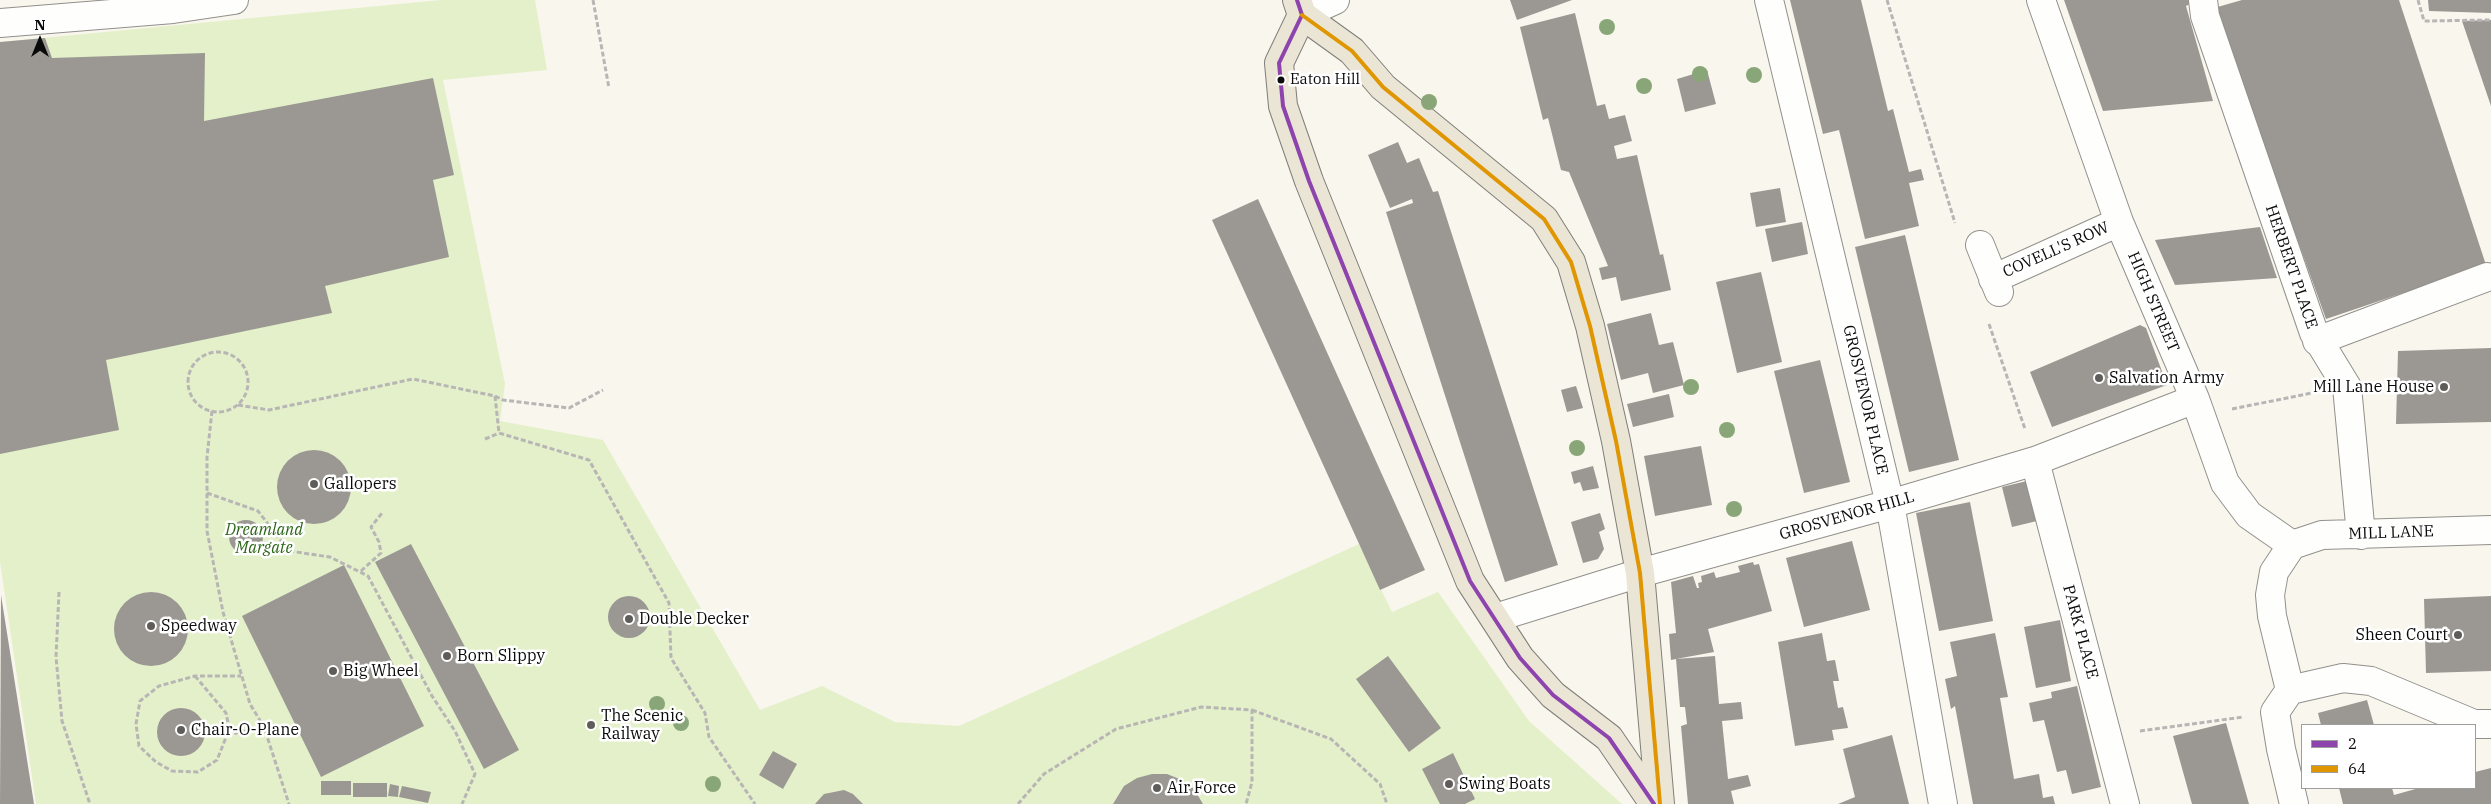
<!DOCTYPE html>
<style>
body{margin:0}
#map{position:relative;width:2491px;height:804px;overflow:hidden;background:#f9f6ed;font-family:"IBM Plex Serif",serif}
canvas{display:block}
.legend{position:absolute;left:2301px;top:724px;width:175px;height:65px;box-sizing:border-box;background:#fff;border:1px solid #9d9d9d;margin:0;padding:6px 9px;list-style:none;font-size:15px;color:#0a0a0a}
.legend li{display:flex;align-items:center;gap:10px;height:25px}
.legend b{width:25px;border:1px solid #9d9d9d}
.north{position:absolute;left:15px;top:15px;width:50px;height:50px;-webkit-text-stroke:4px #fff;paint-order:stroke;rotate:0deg;font-size:14px;font-weight:700;line-height:20px;text-align:center;color:#0a0a0a}
.north::after{content:'';display:block;margin:auto;width:18px;height:22px;background:#0a0a0a;clip-path:polygon(50% 0,100% 100%,50% 72%,0 100%)}
</style>
<div id="map">
<canvas width="2491" height="804"></canvas>
<ul class="legend">
<li><b style="height:6px;background:#8e44ad"></b>2</li>
<li><b style="height:6px;background:#df9601"></b>64</li>
</ul>
<div class="north">N</div>
</div>
<script>
const ctx = document.querySelector('canvas').getContext('2d');
ctx.lineJoin = 'round';
function fillPath(path, color) { ctx.fillStyle = color; ctx.fill(path, 'evenodd'); }
const toPath = rows => new Path2D(rows.map(r => 'M' + r).join(''));
function strokePath(path, color, width, dash) { ctx.strokeStyle = color; ctx.lineWidth = width; ctx.lineCap = dash ? 'butt' : 'round'; ctx.setLineDash(dash || []); ctx.stroke(path); }
function label(font, color, halo, rows, align = 'center') {
  ctx.font = font + ' "IBM Plex Serif",serif'; ctx.lineWidth = 5; ctx.setLineDash([]); ctx.textBaseline = 'middle'; ctx.strokeStyle = halo; ctx.fillStyle = color; for (const [text, x, y, turn = 0] of rows) {
    ctx.save(); ctx.translate(x, y); ctx.rotate((+turn || 0) * Math.PI / 180); ctx.textAlign = isNaN(turn) ? turn : align; if (halo) ctx.strokeText(text, 0, 0); ctx.fillText(text, 0, 0); ctx.restore();
  }
}
const green = toPath([
 [441,0,535,0,547,70,443,80,505,384,500,421,603,440,760,710,822,686,895,722,959,726,1359,544,1392,612,1438,592,1529,721,1622,804,36,804,0,562,0,42]
]);
const building = toPath([
 [1510,0,1572,0,1517,20],
 [1790,0,1861,0,1888,111,1893,109,1909,172,1921,169,1924,180,1909,183,1919,226,1865,239,1839,130,1823,134],
 [2064,0,2189,0,2190,4,2186,6,2213,101,2103,111],
 [2242,0,2399,0,2486,265,2326,319,2214,8],
 [2428,0,2491,0,2491,13,2429,11],
 [1575,13,1597,106,1605,104,1609,119,1625,115,1632,141,1614,146,1617,159,1637,155,1660,255,1663,254,1671,290,1621,301,1616,277,1602,280,1599,268,1608,266,1569,172,1561,170,1548,118,1543,120,1520,27],
 [2491,20,2491,106,2462,21],
 [45,38,52,58,205,53,204,121,433,78,454,175,433,180,449,257,325,286,332,313,106,360,119,430,0,454,0,42],
 [1707,70,1716,104,1685,112,1677,79],
 [1398,142,1407,163,1419,158,1433,192,1438,191,1558,565,1505,582,1386,212,1413,203,1412,199,1390,208,1368,155],
 [1780,188,1786,222,1756,227,1750,193],
 [1258,199,1425,570,1380,590,1212,220],
 [1802,222,1808,254,1772,262,1765,229],
 [2260,227,2277,278,2175,285,2155,240],
 [1905,235,1959,460,1909,472,1855,247],
 [1761,272,1782,362,1737,373,1716,282],
 [1651,313,1659,345,1673,342,1684,385,1653,393,1648,373,1621,380,1607,324],
 [2140,325,2146,328,2167,385,2052,427,2030,372],
 [2491,348,2491,422,2396,424,2398,351],
 [1820,360,1850,482,1804,493,1774,371],
 [1576,386,1583,408,1567,412,1561,390],
 [1669,394,1674,417,1633,427,1627,404],
 [1701,446,1712,505,1655,516,1644,456],
 '277 487a37 37 0 1 1 74 0a37 37 0 1 1-74 0Z',
 [1593,466,1599,488,1583,491,1580,482,1574,484,1571,472],
 [2027,481,2037,521,2012,527,2002,487],
 [1970,502,1993,621,1939,631,1916,513],
 [1600,513,1605,529,1599,532,1604,549,1598,559,1583,563,1571,522],
 '229 537a17 17 0 1 1 34 0a17 17 0 1 1-34 0Z',
 [1852,541,1870,610,1804,627,1786,558],
 [411,544,519,750,484,769,375,562],
 [1753,562,1754,565,1759,564,1772,611,1708,629,1714,652,1676,659,1715,656,1719,704,1741,702,1743,719,1722,721,1728,779,1748,775,1751,786,1731,791,1734,804,1688,804,1681,726,1687,724,1685,707,1680,707,1676,659,1671,660,1669,634,1676,633,1671,582,1693,576,1697,588,1699,588,1698,583,1702,582,1701,576,1714,572,1716,578,1740,572,1738,566],
 [344,565,424,726,321,777,242,616],
 '114 629a37 37 0 1 1 74 0a37 37 0 1 1-74 0Z',
 [1,595,34,804,0,804],
 [2491,596,2491,671,2426,673,2424,599],
 '608 617a21 21 0 1 1 42 0a21 21 0 1 1-42 0Z',
 [2060,620,2071,681,2036,688,2024,627],
 [1822,633,1827,661,1835,660,1839,681,1833,681,1838,708,1843,707,1848,728,1832,730,1834,740,1795,746,1778,642],
 [1995,633,2008,697,2000,698,2014,779,2039,774,2043,798,2053,796,2055,804,1973,804,1955,706,1951,709,1945,679,1957,676,1950,642],
 [1388,656,1441,728,1409,752,1356,679],
 [2077,686,2101,787,2072,794,2066,770,2057,772,2044,720,2033,722,2029,703,2052,698,2051,692],
 [2367,700,2374,725,2321,725,2318,713],
 '157 732a24 24 0 1 1 48 0a24 24 0 1 1-48 0Z',
 [2226,723,2249,804,2192,804,2173,736],
 [1892,735,1909,804,1838,804,1855,797,1843,749],
 [773,751,797,764,783,789,759,775],
 [1453,753,1475,799,1465,804,1440,804,1422,769],
 [2491,768,2491,804,2343,804,2339,788,2392,788,2394,795,2419,788,2475,788,2475,772],
 [1152,774,1167,774,1182,780,1194,789,1203,804,1113,804,1124,786,1137,778],
 [321,781,351,781,351,795,321,795],
 [353,783,387,783,387,797,353,797],
 [390,784,399,786,398,797,388,796],
 [402,786,431,792,428,803,399,797],
 [844,790,853,794,863,804,815,804,824,794]
]);
const path = toPath([
 [593,0,609,88],
 [1887,0,1955,223],
 [2418,0,2424,21,2491,20],
 [1989,324,2025,429],
 '188 382a30 30 0 1 1 60 0a30 30 0 1 1-60 0Z',
 [495,396,499,433,589,460,669,603,671,658,705,713,709,737,755,804],
 [238,405,269,410,413,379,495,396,503,400,569,408,603,390],
 [2232,409,2312,393],
 [212,411,207,457,207,531,223,612,250,704,264,727,289,804],
 [485,439,499,433],
 [207,493,258,511,289,551,330,557,368,576,432,696,455,731,475,774,462,804],
 [361,571,381,553,379,542,371,527,382,513],
 [59,592,56,657,62,721,90,804],
 [195,676,226,713,229,727,227,735,217,760,198,772,172,771,156,762,139,746,136,724,140,701,159,686,195,676,241,676],
 [1252,710,1331,739,1380,784,1387,804],
 [2140,731,2243,717],
 [227,735,264,727],
 [1018,804,1044,774,1116,729,1201,707,1252,710,1252,782,1246,804]
]);
const minor = toPath([
 [1769,0,1890,504,1943,804],
 [2041,0,2119,222,2195,399,2225,483,2249,515,2292,545],
 [2203,0,2205,16,2314,333,2347,387,2361,535],
 [1302,15,1335,0],
 [0,23,173,9,234,0],
 [1980,245,1999,292],
 [1993,279,2119,222],
 [2317,341,2487,277],
 [2035,461,2125,804],
 [2292,545,2274,572,2270,595,2272,616,2290,690,2275,712,2281,749,2294,804],
 [2292,545,2322,535,2491,530],
 [1495,618,1640,573,1890,504,2035,461,2195,399],
 [2290,690,2343,678,2371,681,2474,724,2491,724]
]);
const major = toPath([
 [1297,0,1302,15,1279,63,1283,106,1309,181,1470,581,1520,658,1553,695,1609,738,1654,804],
 [1302,15,1352,51,1383,87,1544,219,1571,262,1590,326,1616,441,1640,573,1660,804]
]);
const bus1 = toPath([
 [1297,0,1302,15,1279,63,1283,106,1309,181,1470,581,1520,658,1553,695,1609,738,1654,804]
]);
const bus2 = toPath([
 [1302,15,1352,51,1383,87,1544,219,1571,262,1590,326,1616,441,1640,573,1660,804]
]);
const trees = [
 [1607,27],
 [1700,74],
 [1754,75],
 [1644,86],
 [1429,102],
 [1691,387],
 [1727,430],
 [1577,448],
 [1734,509],
 [657,704],
 [681,723],
 [713,784]
];
const markers = [
 [1281,80,4.5,"#0a0a0a"],
 [2099,378,5,"#5e5d59"],
 [2444,387,5,"#5e5d59"],
 [314,484,5,"#5e5d59"],
 [629,619,5,"#5e5d59"],
 [151,626,5,"#5e5d59"],
 [2458,635,5,"#5e5d59"],
 [447,656,5,"#5e5d59"],
 [333,671,5,"#5e5d59"],
 [591,725,5,"#5e5d59"],
 [181,730,5,"#5e5d59"],
 [1449,784,5,"#5e5d59"],
 [1157,788,5,"#5e5d59"]
];
const busNames = [
 ["Eaton Hill",1290,80]
];
const streetNames = [
 ["COVELL'S ROW",2056,250,-24],
 ["HERBERT PLACE",2291,267,71],
 ["HIGH STREET",2153,302,67],
 ["GROSVENOR PLACE",1865,400,77],
 ["GROSVENOR HILL",1847,516,-16],
 ["MILL LANE",2391,533,-2],
 ["PARK PLACE",2080,632,75]
];
const poiNames = [
 ["Salvation Army",2109,378],
 ["Mill Lane House",2434,387,"right"],
 ["Gallopers",324,484],
 ["Double Decker",639,619],
 ["Speedway",161,626],
 ["Sheen Court",2448,635,"right"],
 ["Born Slippy",457,656],
 ["Big Wheel",343,671],
 ["The Scenic",601,716],
 ["Railway",601,734],
 ["Chair-O-Plane",191,730],
 ["Swing Boats",1459,784],
 ["Air Force",1167,788]
];
const parkNames = [
 ["Dreamland",264,530],
 ["Margate",264,548]
];
fillPath(green, '#e4f0ca');
fillPath(building, '#9b9893');
strokePath(minor, '#92908c', 30);
strokePath(major, '#7f7e7a', 30);
strokePath(path, '#b7b6b5', 3, [5, 2.5]);
strokePath(minor, '#fefefc', 28);
strokePath(major, '#ebe5d6', 28);
strokePath(bus1, '#8e44ad', 4);
strokePath(bus2, '#df9601', 4);
ctx.fillStyle = '#88a677';
for (const [x, y] of trees) { ctx.beginPath(); ctx.arc(x, y, 8, 0, 2 * Math.PI); ctx.fill(); }
for (const [x, y, r, color] of markers) { const dot = new Path2D(); dot.arc(x, y, r, 0, 2 * Math.PI); ctx.fillStyle = color; ctx.fill(dot); strokePath(dot, '#fff', 2); }
label('15px', '#0a0a0a', '#fff', busNames, 'left');
label('16px', '#0a0a0a', '#fff', streetNames);
label('16px', '#0a0a0a', '#fff', poiNames, 'left');
label('italic 16px', '#2c6517', '#fff', parkNames);
</script>
